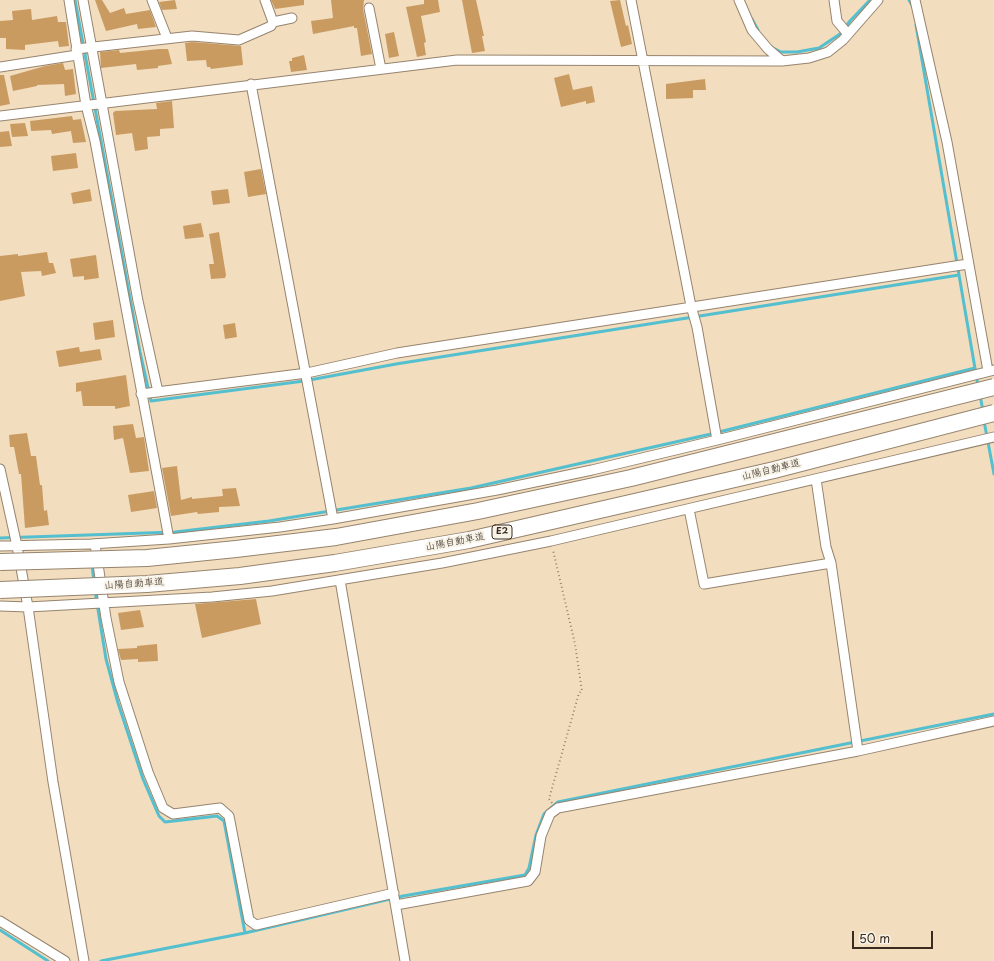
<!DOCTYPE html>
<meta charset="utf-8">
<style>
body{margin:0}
#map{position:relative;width:994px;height:961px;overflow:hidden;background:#f2ddbf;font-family:"Playpen Sans",sans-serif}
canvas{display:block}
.scale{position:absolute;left:852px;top:931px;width:81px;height:18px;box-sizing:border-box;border:2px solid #3b2a1e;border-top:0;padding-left:5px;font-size:12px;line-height:14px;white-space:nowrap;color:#3b2a1e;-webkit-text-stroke:3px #f7f3e8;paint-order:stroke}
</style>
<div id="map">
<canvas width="994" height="961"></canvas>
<div class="scale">50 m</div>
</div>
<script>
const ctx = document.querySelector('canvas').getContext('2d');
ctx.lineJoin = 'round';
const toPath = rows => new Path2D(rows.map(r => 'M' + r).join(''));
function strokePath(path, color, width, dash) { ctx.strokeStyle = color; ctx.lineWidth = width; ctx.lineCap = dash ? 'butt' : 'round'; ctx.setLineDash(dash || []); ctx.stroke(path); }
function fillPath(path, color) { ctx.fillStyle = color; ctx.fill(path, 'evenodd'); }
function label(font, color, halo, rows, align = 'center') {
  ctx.font = font + ' "Playpen Sans","Klee One",sans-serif'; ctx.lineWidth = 4; ctx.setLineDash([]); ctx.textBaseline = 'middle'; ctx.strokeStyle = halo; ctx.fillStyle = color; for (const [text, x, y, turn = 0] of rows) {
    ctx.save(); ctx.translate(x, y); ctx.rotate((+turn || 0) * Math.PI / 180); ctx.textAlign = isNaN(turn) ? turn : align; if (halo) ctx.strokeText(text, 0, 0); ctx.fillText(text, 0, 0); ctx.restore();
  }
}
const stream = toPath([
 [75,0,140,352,151,401,304,381,396,364,959,275,978,386],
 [909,0,913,7],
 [752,19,758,30],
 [916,25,959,275],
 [773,48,781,52,797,52,819,48,840,34,850,21,870,0],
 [980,395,983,411],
 [984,421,994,474],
 [0,538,175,532,269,521,471,488,711,434,975,368],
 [92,565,94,582],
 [95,591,106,659,118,703,143,779,159,816,165,822,217,816,224,821,245,933],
 [0,930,48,961],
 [101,961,245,933,403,896,525,875,529,868,536,835,544,814,558,802,994,714]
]);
const building = toPath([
 [95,0,102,0,110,13,124,8,126,14,150,10,156,27,138,29,137,24,106,31],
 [175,0,177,9,162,10,159,2],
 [271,0,304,0,304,5,275,9],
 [331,0,364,0,363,9,372,54,361,56,357,28,354,28,354,26,313,34,311,21,333,18],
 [424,0,438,0,440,12,421,16,426,42,424,43,426,55,417,57,406,7,424,4],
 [462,0,476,0,484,36,482,36,485,51,472,53],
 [620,0,626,26,628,25,632,44,621,47,610,1],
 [31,9,32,20,57,16,58,22,66,22,69,46,59,47,58,41,25,45,25,50,6,49,6,38,0,38,0,21,13,20,12,11],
 [394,32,399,56,389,58,385,34],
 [192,42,241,46,243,65,211,69,210,67,207,67,206,60,187,61,185,43],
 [159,49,168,49,172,64,158,66,158,68,137,70,136,64,101,68,100,52,119,50,120,53],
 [304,55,307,70,291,72,289,61,292,61,292,58],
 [63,63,65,70,73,69,76,94,65,96,64,84,37,85,37,86,13,91,10,76,45,66],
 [569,74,573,90,592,86,595,102,586,104,586,101,561,107,554,78],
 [0,75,4,75,10,104,0,106],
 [705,79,706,90,693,90,693,98,666,99,666,84],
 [172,101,174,128,160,129,160,136,147,137,148,149,135,151,132,133,116,135,113,113,115,111,157,109,156,103],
 [72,116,73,120,81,119,86,142,73,143,71,131,52,134,51,130,31,131,30,121],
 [25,123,28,136,12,137,10,124],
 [9,131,12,146,0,147,0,132],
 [76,153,78,168,53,171,51,156],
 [261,169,266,194,248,197,244,172],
 [90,189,92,201,73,204,71,193],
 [228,189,230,203,213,205,211,191],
 [201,223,204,237,185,239,183,226],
 [219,232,226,275,225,278,211,279,209,264,214,264,209,234],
 [47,252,49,263,53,263,56,273,42,276,41,271,21,272,25,296,0,301,0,256,18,254,18,256],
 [96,255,99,278,84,280,84,276,73,277,70,259],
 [113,320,115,337,95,340,93,323],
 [235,323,237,337,225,339,223,325],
 [79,347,80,352,100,349,102,360,59,367,56,351],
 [126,375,130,406,115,409,115,406,83,406,81,391,76,392,76,383],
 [133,424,136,438,144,437,149,471,130,473,123,438,114,440,113,426],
 [27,433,31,456,36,456,40,485,42,485,44,511,47,510,49,525,25,528,21,474,19,474,14,447,10,447,9,435],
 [177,466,181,500,192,497,192,499,223,496,222,489,236,488,240,506,219,507,219,512,198,514,197,512,171,516,162,468],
 [154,491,157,508,131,512,128,495],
 [256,599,261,624,202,638,195,604],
 [140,610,144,627,121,630,118,613],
 [157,644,158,661,138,662,138,659,121,660,118,649,137,648,137,646]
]);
const path = toPath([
 [552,803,549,799,579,693,582,691,575,644,553,550]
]);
const minor = toPath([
 [69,0,86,105,95,141,169,539],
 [83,0,138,301,158,392],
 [152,0,167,38],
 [265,0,273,22,292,18],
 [631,0,691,306,697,327,717,440],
 [739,0,752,30,768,49,782,61],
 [834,0,837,21,848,34],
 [915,0,947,142,988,371],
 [369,8,381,69],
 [76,49,192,36,239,40,271,26,273,22],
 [0,67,77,55],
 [251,84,333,519],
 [0,116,457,60,782,61,809,58,828,52,843,40,878,0],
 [141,394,307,373,397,353,968,264],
 [0,469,17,546,28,607,53,782,84,961],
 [816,479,826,547,831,563,858,751],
 [689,509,704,584,831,563],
 [95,544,106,618,119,682,148,772,163,808,173,814,220,808,229,816,249,920,256,925,394,893],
 [0,546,91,544,169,539,280,527,333,519,497,490,592,470,717,440,994,370],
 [340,580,405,961],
 [0,606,28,607,212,597,272,591,442,563,551,541,994,437],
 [396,905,528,881,535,872,541,836,550,814,558,808,858,751,994,721],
 [0,921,65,961]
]);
const motorwayBridge = toPath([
 [0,562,147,558,236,549,336,537,478,511,631,478,994,387],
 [0,590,147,584,240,576,335,563,469,540,774,470,994,413]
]);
const shields = [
 [502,532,20]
];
const shieldNames = [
 ["E2",502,532]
];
const streetNames = [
 ["山陽自動車道",771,470,-14],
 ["山陽自動車道",455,542,-11],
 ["山陽自動車道",134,584,-4]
];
strokePath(stream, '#54bfce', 3);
fillPath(building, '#ca9b61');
strokePath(minor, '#96846e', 11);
strokePath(path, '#96846e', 2, [1, 3]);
strokePath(minor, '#fff', 9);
strokePath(motorwayBridge, '#96846e', 18, []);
strokePath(motorwayBridge, '#fff', 16);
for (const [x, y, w] of shields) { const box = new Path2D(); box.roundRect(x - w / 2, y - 7, w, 14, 3); ctx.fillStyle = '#f7f3e8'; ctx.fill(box); strokePath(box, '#3b2a1e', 1); }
label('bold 9px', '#3b2a1e', null, shieldNames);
label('10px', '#3b2a1e', '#f7f3e8', streetNames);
</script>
